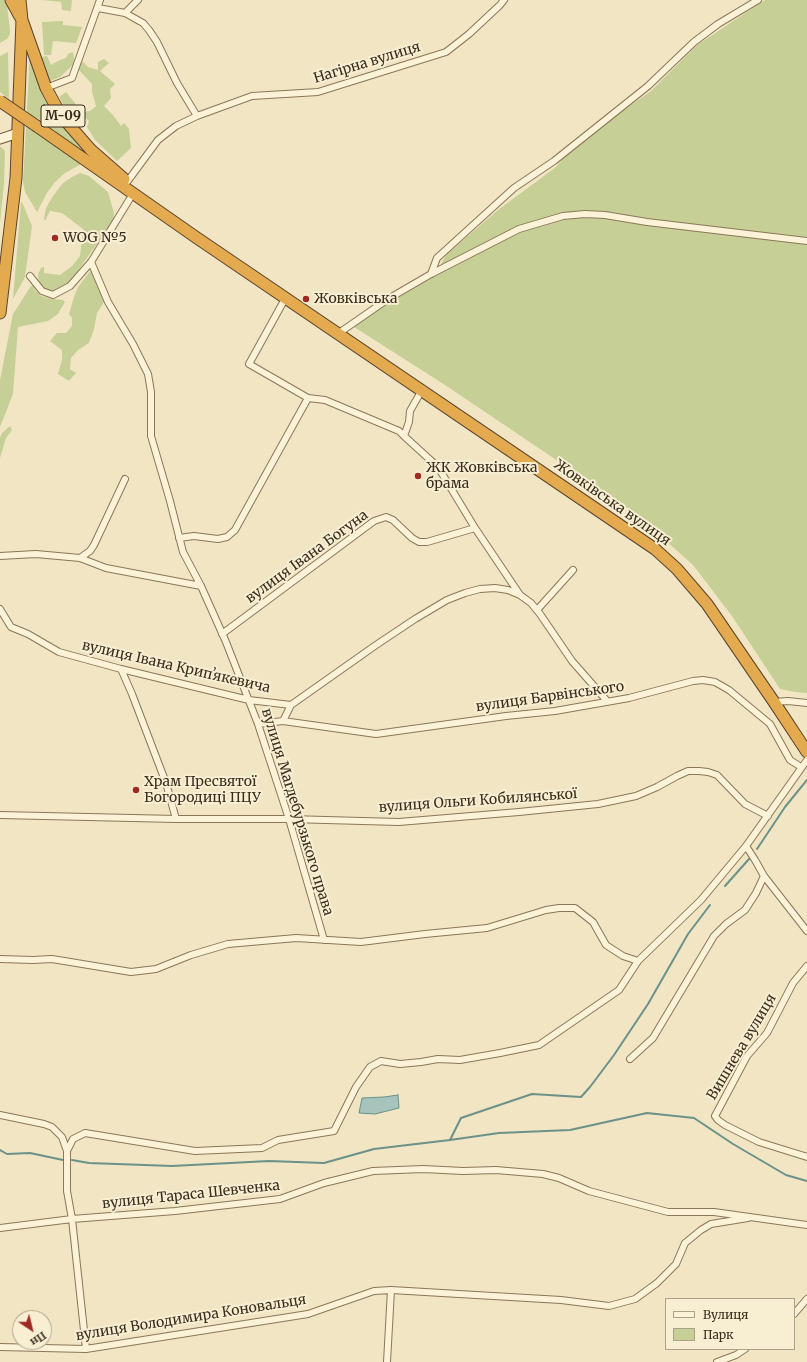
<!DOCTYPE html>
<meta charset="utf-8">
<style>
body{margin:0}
#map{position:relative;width:807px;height:1362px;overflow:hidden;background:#f1e5c3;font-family:Merriweather,serif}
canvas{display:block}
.legend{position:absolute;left:665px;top:1298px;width:130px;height:52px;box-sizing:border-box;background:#f8efd3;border:1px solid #aca18b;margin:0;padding:5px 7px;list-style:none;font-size:12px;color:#3b2d1e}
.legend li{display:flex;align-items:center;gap:8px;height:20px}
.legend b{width:20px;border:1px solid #aca18b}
.north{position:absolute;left:12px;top:1310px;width:40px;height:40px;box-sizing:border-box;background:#f8efd3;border:1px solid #aca18b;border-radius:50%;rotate:145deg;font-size:11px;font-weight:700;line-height:16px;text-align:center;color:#3b2d1e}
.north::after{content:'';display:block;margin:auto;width:14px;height:18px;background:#9f2a25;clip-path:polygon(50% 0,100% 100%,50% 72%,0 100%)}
</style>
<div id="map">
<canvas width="807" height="1362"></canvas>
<ul class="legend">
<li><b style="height:5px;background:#fbf2d7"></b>Вулиця</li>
<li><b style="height:11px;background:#c6d096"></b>Парк</li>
</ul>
<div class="north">Пн</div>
</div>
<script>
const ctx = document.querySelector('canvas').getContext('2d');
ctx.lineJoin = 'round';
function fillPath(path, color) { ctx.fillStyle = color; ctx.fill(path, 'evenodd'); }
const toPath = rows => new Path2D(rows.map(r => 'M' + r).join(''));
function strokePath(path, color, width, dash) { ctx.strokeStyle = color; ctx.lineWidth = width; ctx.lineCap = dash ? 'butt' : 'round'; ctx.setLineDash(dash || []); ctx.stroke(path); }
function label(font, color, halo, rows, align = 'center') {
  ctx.font = font + ' Merriweather,serif'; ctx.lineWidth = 4; ctx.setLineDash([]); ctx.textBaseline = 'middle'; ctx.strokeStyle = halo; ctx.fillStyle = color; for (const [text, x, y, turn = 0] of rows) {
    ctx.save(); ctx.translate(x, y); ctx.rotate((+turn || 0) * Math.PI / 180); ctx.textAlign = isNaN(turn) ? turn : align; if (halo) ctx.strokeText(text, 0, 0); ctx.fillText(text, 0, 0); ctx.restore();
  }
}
const green = toPath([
 [0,0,5,0,7,5,10,30,10,34,7,39,0,43],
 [42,0,72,0,71,11,62,10,61,2],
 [765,0,807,0,807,693,795,692,780,689,732,616,693,565,635,513,445,385,351,325,434,277,446,255,498,210,556,167,580,140,651,91,697,45],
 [63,21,63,25,82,27,76,43,53,41,51,55,44,55,42,22],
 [8,52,9,99,0,92,0,56],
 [30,52,39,80,102,165,71,143,69,143,60,136,54,130,37,118,36,131,83,163,65,173,55,182,47,193,37,212,25,192,23,182],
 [73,52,74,59,73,65,60,77,50,81,42,57,47,56,51,65,60,60,66,58,68,54],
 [104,59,109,63,100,71,115,84,110,89,111,98,104,106,113,115,121,126,124,123,129,129,131,148,117,161,95,140,87,127,89,121,81,114,83,112,90,111,96,106,92,92,92,84,77,68,82,61,88,67,98,70,98,62],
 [66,92,75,103,77,110,74,113,63,104,59,97],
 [0,146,5,151,4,184,0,223],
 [80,173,89,176,108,192,114,213,113,221,72,279,63,288,52,293,44,290,39,283,38,274,41,268,44,267,44,273,60,275,72,266,80,256,83,229,62,213,50,211,45,221,44,218,46,208,53,196,63,183,72,177],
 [21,202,22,202,32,226,25,277,13,299],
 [91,270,97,280,106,299,97,313,94,329,89,343,78,350,71,358,70,369,76,373,69,381,58,374,62,360,62,350,50,341,57,333,66,333,72,326,72,318,69,314,74,297,78,287],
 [31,286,33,286,35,290,41,296,52,299,63,300,65,302,58,314,48,321,18,327,13,394,0,427,0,380,13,314],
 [10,426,12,430,6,438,0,458,0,438,2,433]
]);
const water = toPath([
 [398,1095,399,1108,375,1114,359,1113,362,1098,384,1097,398,1095]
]);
const stream = toPath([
 [757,849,785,807,807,780],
 [725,886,749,859],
 [450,1140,499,1133,570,1130,647,1113,694,1118,733,1144,786,1175,807,1181],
 [0,1150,7,1154,30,1153,63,1160],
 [72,1160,89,1163,172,1166,269,1161,324,1163,374,1149,450,1140,461,1118,532,1094,581,1097,590,1087,614,1055,648,1004,688,934,710,905]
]);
const street = toPath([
 [98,8,125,13,143,23,149,30,157,42,177,83,197,116],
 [125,13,138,0],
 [46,88,72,78,100,0],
 [127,182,158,140,176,126,197,116,252,96,318,92,446,52,469,34,500,5,504,0],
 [91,262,108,302,133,344,148,374,151,392,151,436,170,501,183,552,201,586,226,642,258,724,289,819,324,940],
 [431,274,437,258,514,188,554,161,648,86,694,42,718,24,758,0],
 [30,276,42,291,53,295,70,286,91,262,134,192],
 [286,297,249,364,308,398,325,400,399,431,404,436],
 [339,333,388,299,431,274,519,229,563,216,585,214,605,215,647,222,807,241],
 [422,390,410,411,409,422,404,436,438,467,475,528,520,595],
 [179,538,194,536,218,539,227,537,235,530,308,398],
 [0,556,36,554,80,558,106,568,201,586],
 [80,558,90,551,94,545,125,479],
 [0,609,11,627,28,634,59,652,121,669,249,700,291,705,376,645,415,619,447,600,465,593,480,589,495,588,508,590,520,595,531,603,540,614,572,661,607,701],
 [537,610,573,570],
 [222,634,374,521,386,517,393,520,412,538,419,542,427,542,475,528],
 [121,669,132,694,166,783,176,819],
 [774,702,788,701,807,703],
 [291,705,283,721,376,734,506,716,555,711,629,698,693,681,703,680,715,682,729,690,770,724,790,760,801,767],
 [258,724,283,721],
 [0,815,176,819,289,819,399,822,519,812,598,804,636,796,657,787,677,776,688,771,699,771,708,772,717,775,745,804,768,816],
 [746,846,755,860,764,876,807,931],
 [0,959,33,960,52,959,131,972,156,969,191,955,228,944,296,938,361,942,425,934,487,928,546,910,559,908,575,908,593,922,606,945,623,956,638,961],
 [807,966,793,983,767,1033,747,1056,715,1116,718,1120,725,1125,759,1142,807,1157],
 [630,1059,653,1038,714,936,726,924,745,910,756,893,764,876],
 [0,1115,44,1124,52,1127,62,1137,67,1151],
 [0,1228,72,1219,175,1211,280,1199,324,1183,373,1171,423,1169,463,1171,496,1170,543,1174,559,1178,589,1191,668,1212,714,1212,807,1225],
 [794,1314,807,1299],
 [0,1347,86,1349,308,1314,374,1291,391,1290,561,1300,609,1306,635,1299,657,1283,676,1264,685,1243,701,1230,711,1224,748,1218],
 [86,1349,72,1219,67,1191,67,1151,73,1139,85,1133,195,1151,262,1148,278,1140,334,1131,356,1087,370,1067,381,1061,400,1064,421,1062,438,1059,460,1060,500,1053,539,1045,619,990,638,961,701,900,746,846,807,760],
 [387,1362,391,1290],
 [717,1362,736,1355,745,1349]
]);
const secondary = toPath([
 [0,139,18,133]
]);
const highway = toPath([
 [11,0,22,20,46,88,58,110,70,126,91,150,124,179],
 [38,127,197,238,655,549,677,569,707,604,774,702,807,752],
 [0,313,16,178,22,20,20,0]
]);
const highwayBridge = toPath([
 [0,101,38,127]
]);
const markers = [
 [55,238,4,"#9f2a25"],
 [306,299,4,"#9f2a25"],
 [418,476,4,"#9f2a25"],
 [136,790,4,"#9f2a25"]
];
const shields = [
 [63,116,44]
];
const shieldNames = [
 ["М-09",63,116]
];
const streetNames = [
 ["Нагірна вулиця",367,63,-17],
 ["Жовківська вулиця",612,503,35],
 ["вулиця Івана Богуна",307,557,-36],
 ["вулиця Івана Крипʼякевича",176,667,13],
 ["вулиця Барвінського",550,697,-8],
 ["вулиця Ольги Кобилянської",478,801,-4],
 ["вулиця Магдебурзького права",297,812,73],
 ["Вишнева вулиця",742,1047,-59],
 ["вулиця Тараса Шевченка",191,1195,-6],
 ["вулиця Володимира Коновальця",191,1318,-9]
];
const poiNames = [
 ["WOG №5",63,238],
 ["Жовківська",314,299],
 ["ЖК Жовківська",426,468],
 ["брама",426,484],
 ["Храм Пресвятої",144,782],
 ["Богородиці ПЦУ",144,798]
];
fillPath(green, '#c6d096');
fillPath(water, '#a6c3bc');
strokePath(water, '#6b928a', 1);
strokePath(stream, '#6b928a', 2);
strokePath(street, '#8c7659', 8);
strokePath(secondary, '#6e573c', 11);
strokePath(highway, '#5a442d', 13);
strokePath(street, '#fbf2d7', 6);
strokePath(secondary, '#fbf2d7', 9);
strokePath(highway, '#e4aa4f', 11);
strokePath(highwayBridge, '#5a442d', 13, []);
strokePath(highwayBridge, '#e4aa4f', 11);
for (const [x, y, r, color] of markers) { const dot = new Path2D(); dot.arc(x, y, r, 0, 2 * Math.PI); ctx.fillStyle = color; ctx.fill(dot); strokePath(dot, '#f8efd3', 1.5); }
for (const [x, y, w] of shields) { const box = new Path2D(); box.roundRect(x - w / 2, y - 11, w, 22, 3); ctx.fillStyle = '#f8efd3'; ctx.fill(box); strokePath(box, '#3b2d1e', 1); }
label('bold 13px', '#3b2d1e', null, shieldNames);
label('14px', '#3b2d1e', '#f8efd3', streetNames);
label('14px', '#3b2d1e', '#f8efd3', poiNames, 'left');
</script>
